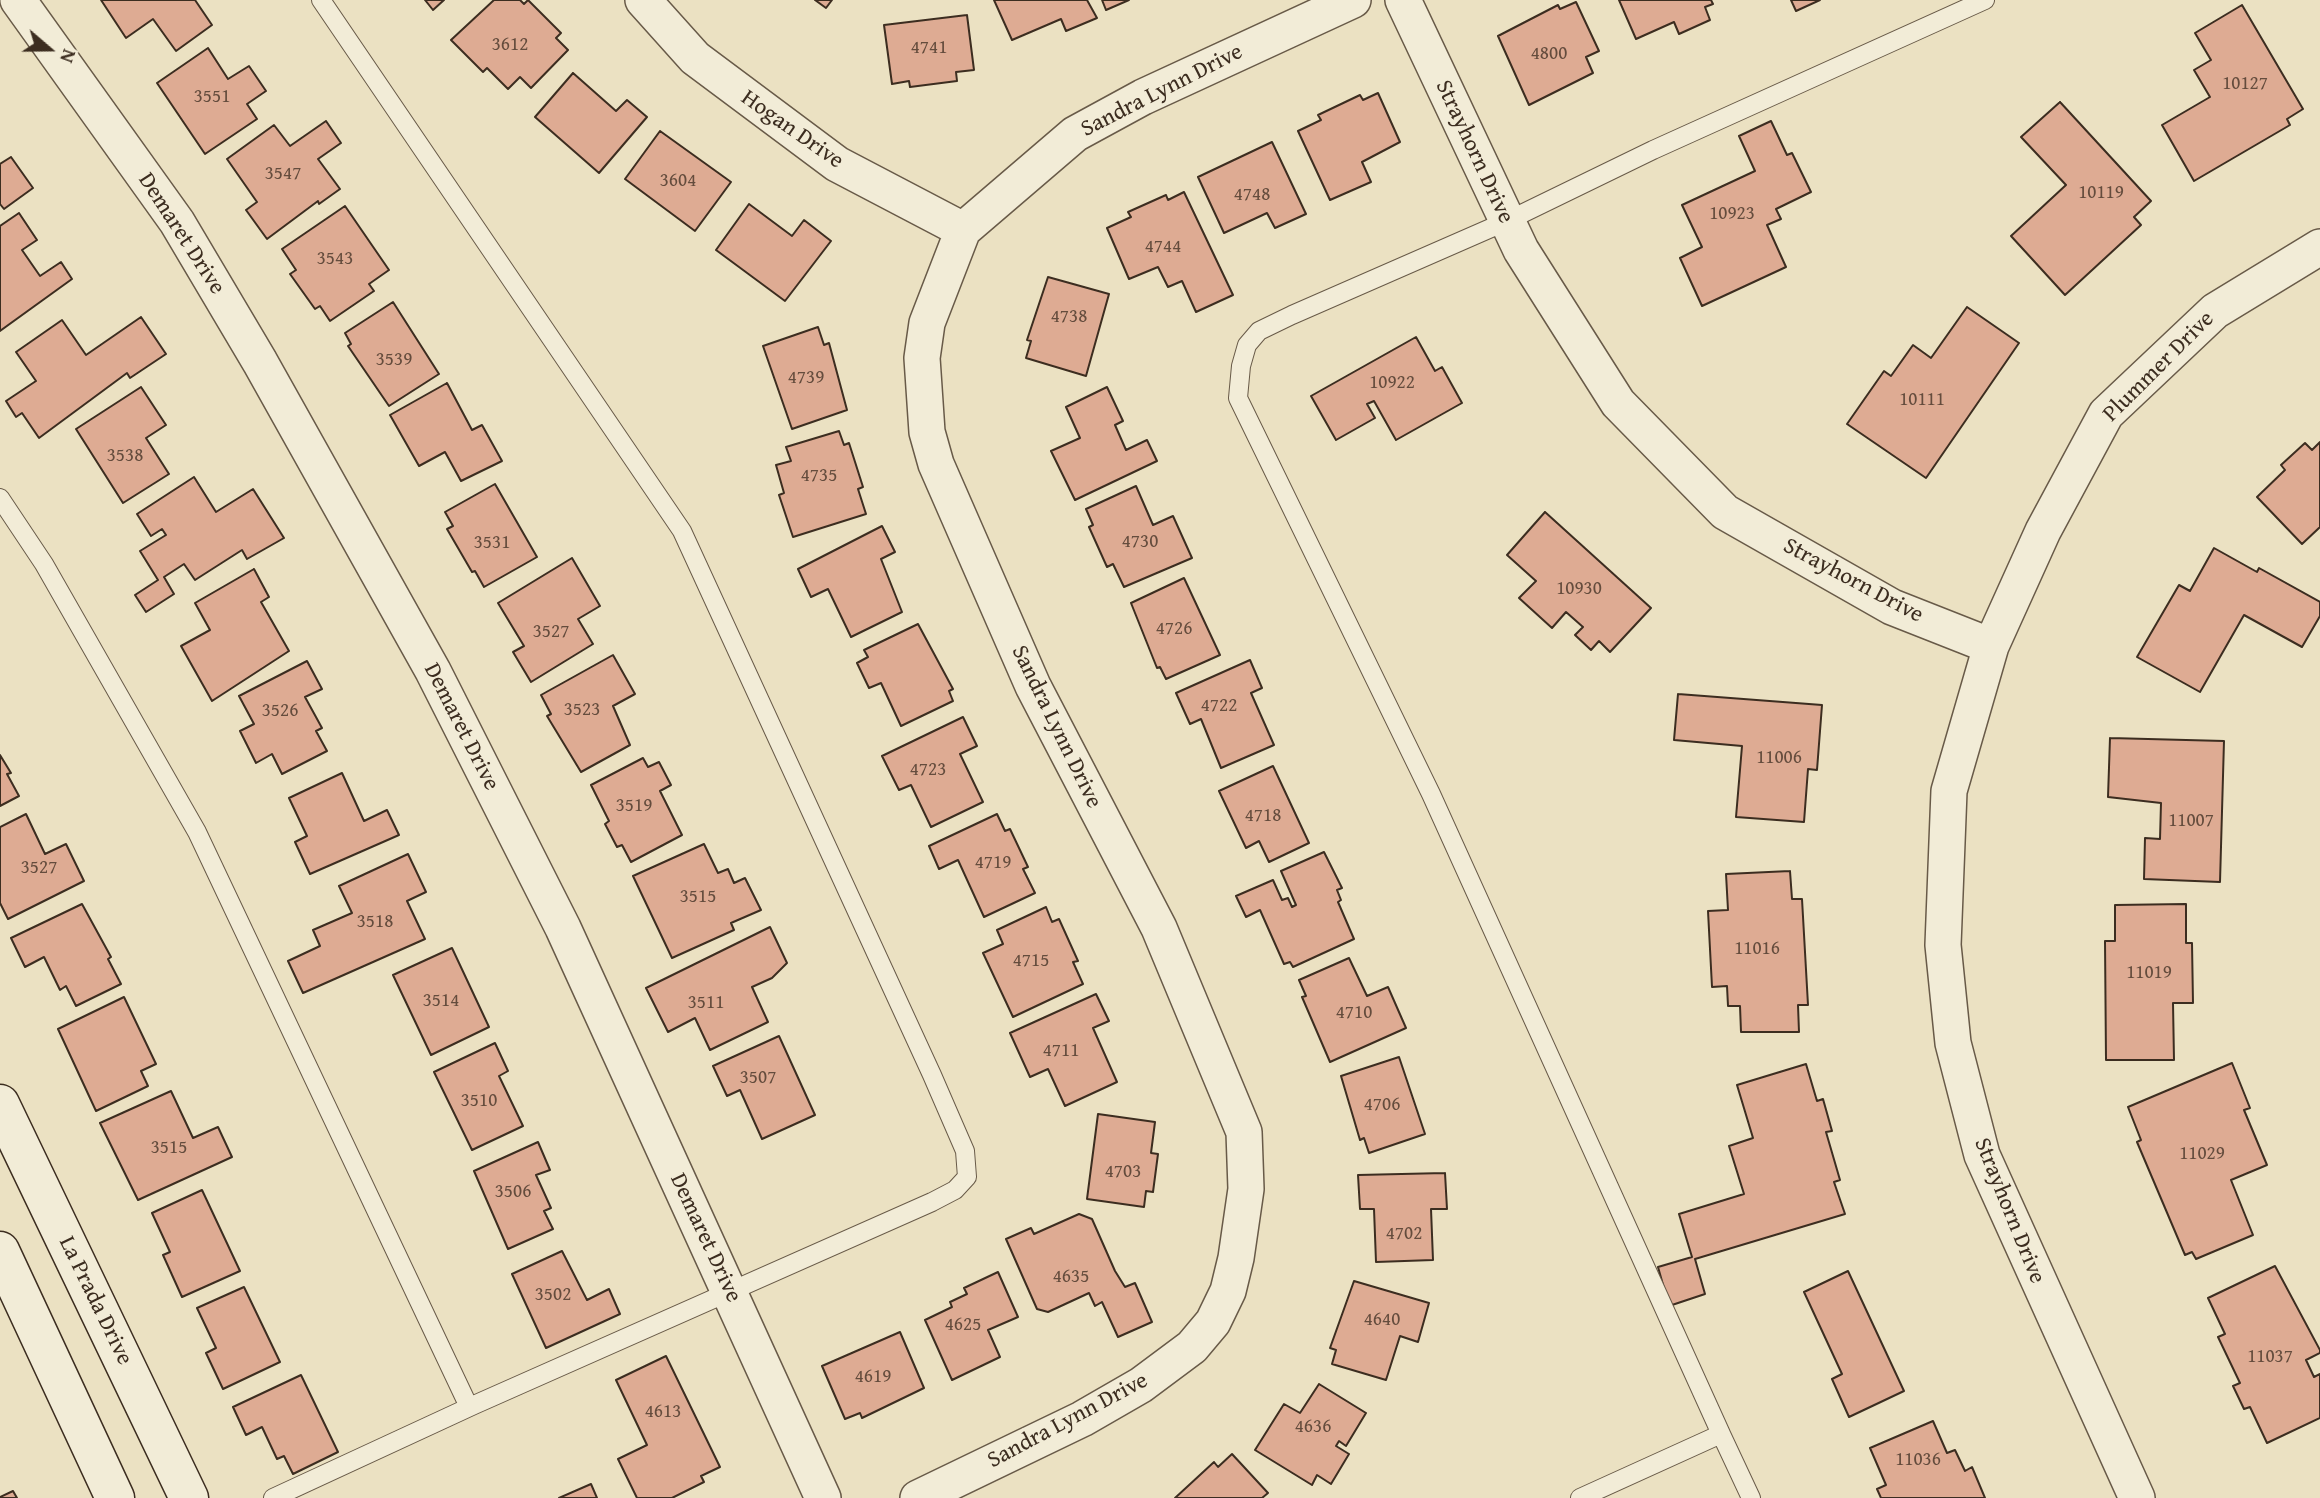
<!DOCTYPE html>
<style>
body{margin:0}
#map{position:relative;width:2320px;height:1498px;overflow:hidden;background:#ebe1c2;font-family:"Gentium Book Plus",serif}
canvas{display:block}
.north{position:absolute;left:14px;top:14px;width:70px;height:70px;-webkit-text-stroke:5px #f2ecd7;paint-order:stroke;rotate:110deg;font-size:19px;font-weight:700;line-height:28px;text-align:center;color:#3c2d20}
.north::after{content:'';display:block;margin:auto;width:24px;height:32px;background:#3c2d20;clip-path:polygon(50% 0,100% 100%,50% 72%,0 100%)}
</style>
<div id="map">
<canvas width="2320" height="1498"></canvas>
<div class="north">N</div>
</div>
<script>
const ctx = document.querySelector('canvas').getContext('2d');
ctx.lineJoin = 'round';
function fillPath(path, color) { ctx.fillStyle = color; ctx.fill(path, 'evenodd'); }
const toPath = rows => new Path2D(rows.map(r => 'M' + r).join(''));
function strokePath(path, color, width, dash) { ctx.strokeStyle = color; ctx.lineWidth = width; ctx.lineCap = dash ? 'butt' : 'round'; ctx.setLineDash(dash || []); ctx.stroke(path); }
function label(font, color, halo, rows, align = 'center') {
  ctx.font = font + ' "Gentium Book Plus",serif'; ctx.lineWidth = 6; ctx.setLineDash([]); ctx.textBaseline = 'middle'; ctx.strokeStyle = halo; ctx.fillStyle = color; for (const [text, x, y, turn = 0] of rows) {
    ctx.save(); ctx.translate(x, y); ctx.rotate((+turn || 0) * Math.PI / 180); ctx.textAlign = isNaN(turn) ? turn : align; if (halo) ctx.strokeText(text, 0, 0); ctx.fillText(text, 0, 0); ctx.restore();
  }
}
const building = toPath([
 [101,0,195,0,212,25,176,51,153,19,126,38,101,0],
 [425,0,444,0,433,10,425,0],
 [494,0,520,0,524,4,528,0,561,33,556,38,568,50,531,88,520,77,508,89,487,68,483,72,451,40,494,0],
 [815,0,832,0,826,8,815,0],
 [994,0,1087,0,1097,18,1066,31,1061,19,1012,40,994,0],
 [1102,0,1129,0,1106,10,1102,0],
 [1619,0,1711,0,1713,4,1705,7,1710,20,1679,34,1674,22,1636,39,1619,0],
 [1791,0,1820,0,1796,11,1791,0],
 [1576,2,1599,51,1586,57,1593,73,1529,105,1498,36,1558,5,1560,9,1576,2],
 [2242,5,2303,109,2287,119,2290,125,2194,181,2162,125,2210,97,2194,70,2211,60,2195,33,2242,5],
 [967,15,974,70,956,72,957,81,910,87,909,81,892,84,884,25,967,15],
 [208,48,228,79,249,66,266,91,247,104,257,119,205,154,157,83,208,48],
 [573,73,616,111,627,100,647,117,599,173,535,117,573,73],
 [1378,93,1400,142,1362,162,1371,182,1330,200,1298,131,1321,120,1318,115,1360,95,1363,100,1378,93],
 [2060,102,2151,201,2134,217,2141,225,2065,295,2011,236,2066,185,2021,137,2060,102],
 [326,121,341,143,318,159,340,189,319,204,318,201,267,239,246,210,257,202,227,159,274,125,290,146,326,121],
 [1771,121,1787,155,1792,153,1811,192,1776,209,1781,219,1767,225,1786,267,1702,306,1680,258,1702,247,1682,205,1755,171,1739,136,1771,121],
 [660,131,731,182,695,231,625,179,660,131],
 [1272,142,1306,214,1275,228,1267,213,1224,233,1198,177,1272,142],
 [11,157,33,188,4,209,0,204,0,164,11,157],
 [1184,192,1233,295,1196,312,1182,281,1168,287,1158,267,1129,279,1107,228,1131,217,1128,212,1166,195,1168,200,1184,192],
 [749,204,792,236,804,220,831,241,785,301,716,250,749,204],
 [345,206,389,270,369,284,374,291,330,321,320,306,315,309,290,274,296,270,282,249,345,206],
 [19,213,37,240,22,250,40,276,61,262,72,279,0,331,0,226,19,213],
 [1048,277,1109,294,1086,376,1026,358,1031,341,1027,340,1048,277],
 [393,302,439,374,389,406,348,346,351,344,345,333,393,302],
 [1967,307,2019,343,1926,478,1847,424,1884,371,1891,376,1913,345,1931,358,1967,307],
 [141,317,166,354,130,378,127,373,39,438,22,413,16,417,6,401,36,381,16,352,62,320,86,355,141,317],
 [818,327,824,345,829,343,847,410,792,429,763,346,818,327],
 [1416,337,1435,371,1442,367,1462,403,1396,440,1374,401,1367,404,1375,418,1336,440,1311,396,1416,337],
 [447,383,472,430,482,425,502,461,461,481,445,452,419,466,390,415,447,383],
 [141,387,166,425,146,438,169,474,123,503,76,429,141,387],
 [1107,387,1123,421,1115,425,1126,450,1147,440,1157,461,1075,500,1051,451,1080,438,1066,407,1107,387],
 [839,431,844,445,849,443,863,487,858,489,866,514,793,537,779,495,784,493,776,465,791,461,786,447,839,431],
 [2320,442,2320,527,2302,544,2257,497,2285,470,2281,465,2305,443,2312,450,2320,442],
 [194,477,216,512,253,489,284,538,247,559,242,550,195,580,184,564,164,577,174,594,146,612,135,595,158,580,140,551,166,535,162,529,151,536,137,514,194,477],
 [495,484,537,557,484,587,475,571,472,572,447,529,453,526,445,512,495,484],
 [1136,486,1153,525,1173,516,1192,558,1124,587,1113,564,1107,567,1089,527,1093,525,1086,509,1136,486],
 [1545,512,1651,608,1610,652,1599,641,1591,650,1575,635,1583,627,1566,612,1552,628,1519,598,1536,581,1507,555,1545,512],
 [882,526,895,552,881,559,902,612,851,637,828,589,811,597,798,569,882,526],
 [2214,548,2257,572,2259,568,2320,602,2320,616,2302,647,2244,615,2200,692,2137,657,2179,585,2190,591,2214,548],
 [572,558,600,606,578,619,593,644,531,682,513,652,524,646,498,603,572,558],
 [254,569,269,597,261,602,289,651,212,701,181,646,210,630,195,603,254,569],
 [1184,578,1220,655,1166,679,1160,667,1157,668,1131,603,1184,578],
 [918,624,953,689,949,691,953,701,901,726,881,683,869,688,857,663,868,657,864,650,918,624],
 [613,655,635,694,613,706,630,745,581,772,547,716,551,714,541,695,613,655],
 [1250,660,1262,688,1251,693,1274,745,1221,768,1201,719,1190,724,1176,693,1250,660],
 [307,661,322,689,305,697,322,728,316,731,327,751,282,774,272,754,256,763,240,731,254,724,239,696,307,661],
 [1678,694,1822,705,1817,770,1808,769,1804,822,1736,817,1742,746,1674,740,1678,694],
 [963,717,977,746,960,754,983,802,931,827,911,785,899,790,882,756,963,717],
 [2110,738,2224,741,2220,882,2144,879,2145,838,2160,839,2161,803,2108,797,2110,738],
 [0,755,11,773,7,774,19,796,0,806,0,755],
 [643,758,648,767,659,762,671,785,660,791,682,835,631,862,622,845,617,847,605,824,609,821,591,785,643,758],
 [1273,766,1309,843,1269,862,1259,841,1246,848,1219,791,1273,766],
 [342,773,364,821,387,810,399,835,310,874,295,842,307,836,289,798,342,773],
 [26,814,45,854,66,844,84,881,8,919,0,903,0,827,26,814],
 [997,814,1005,831,1010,829,1028,867,1023,869,1035,893,984,917,958,860,939,869,929,846,997,814],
 [704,844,718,873,728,869,734,883,745,878,761,910,731,923,734,930,672,958,633,876,704,844],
 [1324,852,1342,888,1337,890,1341,900,1338,902,1354,939,1293,967,1290,962,1284,964,1260,910,1246,917,1236,896,1273,880,1282,900,1288,898,1292,907,1296,905,1281,871,1324,852],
 [408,854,426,892,407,901,425,939,303,993,288,961,320,946,313,930,352,913,339,886,408,854],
 [1790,871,1792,899,1802,899,1808,1005,1798,1005,1799,1032,1741,1032,1740,1006,1728,1006,1727,986,1712,987,1708,911,1728,910,1726,874,1790,871],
 [82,904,111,957,108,959,121,984,76,1006,66,986,60,990,44,957,25,967,11,938,82,904],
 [2186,904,2186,943,2192,943,2193,1003,2173,1003,2174,1060,2106,1060,2105,941,2115,941,2115,905,2186,904],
 [1046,907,1052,922,1059,919,1078,961,1073,962,1083,984,1013,1017,983,953,1003,944,997,930,1046,907],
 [770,927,787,963,772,978,752,987,768,1022,710,1050,695,1018,668,1032,646,988,770,927],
 [452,948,489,1027,431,1055,393,975,452,948],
 [1349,958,1367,996,1388,987,1406,1028,1330,1062,1302,997,1306,996,1299,980,1349,958],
 [1096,994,1109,1021,1093,1028,1117,1082,1065,1106,1048,1069,1030,1077,1010,1033,1096,994],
 [124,997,156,1064,141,1071,148,1086,96,1111,58,1029,124,997],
 [779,1036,815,1115,762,1139,740,1090,727,1096,713,1066,779,1036],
 [495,1043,508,1071,499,1076,523,1126,472,1150,434,1072,495,1043],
 [1399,1057,1425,1134,1369,1153,1364,1138,1360,1140,1341,1076,1399,1057],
 [2232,1063,2250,1108,2244,1110,2267,1165,2231,1180,2253,1235,2196,1259,2192,1252,2185,1255,2137,1142,2141,1140,2128,1107,2232,1063],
 [1806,1064,1817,1101,1823,1099,1832,1131,1826,1132,1840,1180,1834,1182,1845,1214,1695,1259,1705,1294,1669,1306,1658,1267,1692,1257,1679,1214,1744,1194,1729,1146,1753,1138,1737,1085,1806,1064],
 [171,1091,193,1138,218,1127,232,1157,138,1200,100,1123,171,1091],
 [1098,1114,1155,1122,1151,1153,1158,1154,1153,1192,1146,1191,1144,1207,1087,1199,1098,1114],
 [538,1142,550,1170,536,1175,551,1208,544,1211,553,1229,508,1249,474,1171,538,1142],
 [1445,1173,1447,1209,1431,1209,1433,1260,1376,1262,1374,1209,1360,1209,1358,1175,1445,1173],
 [202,1190,240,1271,182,1297,163,1255,170,1252,152,1213,202,1190],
 [1079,1214,1092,1219,1115,1271,1125,1287,1135,1283,1152,1322,1118,1337,1102,1302,1095,1306,1089,1293,1048,1312,1037,1309,1006,1239,1031,1228,1034,1234,1079,1214],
 [562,1251,587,1300,609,1289,620,1314,546,1348,512,1274,562,1251],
 [2275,1266,2320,1350,2320,1353,2306,1360,2314,1377,2320,1374,2320,1418,2267,1443,2250,1407,2244,1409,2233,1386,2240,1383,2218,1337,2225,1334,2208,1298,2275,1266],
 [1848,1271,1904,1391,1849,1417,1832,1379,1842,1374,1804,1292,1848,1271],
 [998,1272,1018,1317,988,1330,1000,1357,952,1380,925,1320,952,1307,950,1302,967,1294,964,1288,998,1272],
 [1354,1281,1429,1303,1418,1342,1400,1336,1386,1380,1332,1364,1336,1350,1330,1348,1354,1281],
 [244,1287,280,1362,223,1389,206,1353,216,1348,197,1308,244,1287],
 [900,1332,924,1388,862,1418,860,1413,845,1419,822,1366,900,1332],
 [666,1356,720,1467,701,1476,704,1482,672,1498,637,1498,618,1459,647,1445,616,1380,666,1356],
 [301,1375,338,1452,293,1474,284,1456,277,1459,262,1427,246,1435,233,1407,301,1375],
 [1319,1384,1366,1413,1346,1446,1339,1441,1336,1446,1349,1454,1331,1484,1317,1475,1312,1485,1255,1450,1284,1404,1300,1413,1319,1384],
 [1933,1421,1947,1453,1955,1450,1965,1471,1972,1467,1985,1498,1881,1498,1877,1489,1886,1485,1870,1448,1933,1421],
 [1232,1454,1268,1493,1262,1498,1175,1498,1214,1462,1218,1467,1232,1454],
 [591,1484,597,1498,559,1498,591,1484],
 [13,1491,17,1498,0,1498,0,1497,13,1491]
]);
const service = toPath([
 [0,498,44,564,197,832,469,1407],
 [1721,1434,1751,1498],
 [273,1498,474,1405,932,1202,955,1190,967,1177,965,1151,932,1075,682,531,321,0],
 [1580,1498,1721,1434,1431,794,1238,398,1241,366,1247,345,1259,331,1292,315,1507,221,1653,150,1985,0]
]);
const minor = toPath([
 [18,0,177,222,260,362,433,671,563,928,823,1498],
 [643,0,695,58,837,164,963,230],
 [1403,0,1521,250,1618,403,1725,512,1892,607,1991,646],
 [918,1498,1082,1419,1141,1385,1192,1347,1213,1322,1228,1291,1236,1258,1246,1189,1244,1132,1159,928,1033,686,936,464,927,432,922,358,927,323,963,230,1075,134,1143,97,1353,0],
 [2137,1498,1982,1155,1953,1043,1943,945,1949,791,1991,646,2043,531,2106,414,2215,311,2320,247]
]);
const secondary = toPath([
 [0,1104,189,1498],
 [0,1251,115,1498]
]);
const numberNames = [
 ["3612",510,45],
 ["4741",929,48],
 ["4800",1549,54],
 ["10127",2245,84],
 ["3551",212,97],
 ["3547",283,174],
 ["3604",678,181],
 ["10119",2101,193],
 ["4748",1252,195],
 ["10923",1732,214],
 ["4744",1163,247],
 ["3543",335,259],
 ["4738",1069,317],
 ["3539",394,360],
 ["4739",806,378],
 ["10922",1392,383],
 ["10111",1922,400],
 ["3538",125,456],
 ["4735",819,476],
 ["4730",1140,542],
 ["3531",492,543],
 ["10930",1579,589],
 ["4726",1174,629],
 ["3527",551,632],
 ["4722",1219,706],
 ["3523",582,710],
 ["3526",280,711],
 ["11006",1779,758],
 ["4723",928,770],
 ["3519",634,806],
 ["4718",1263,816],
 ["11007",2191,821],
 ["4719",993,863],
 ["3527",39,868],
 ["3515",698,897],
 ["3518",375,922],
 ["11016",1757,949],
 ["4715",1031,961],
 ["11019",2149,973],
 ["3514",441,1001],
 ["3511",706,1003],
 ["4710",1354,1013],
 ["4711",1061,1051],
 ["3507",758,1078],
 ["3510",479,1101],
 ["4706",1382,1105],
 ["3515",169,1148],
 ["11029",2202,1154],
 ["4703",1123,1172],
 ["3506",513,1192],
 ["4702",1404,1234],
 ["4635",1071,1277],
 ["3502",553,1295],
 ["4640",1382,1320],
 ["4625",963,1325],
 ["11037",2270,1357],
 ["4619",873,1377],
 ["4613",663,1412],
 ["4636",1313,1427],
 ["11036",1918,1460]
];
const streetNames = [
 ["Sandra Lynn Drive",1162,91,-27],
 ["Hogan Drive",792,130,35],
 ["Strayhorn Drive",1474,152,65],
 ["Demaret Drive",181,234,57],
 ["Plummer Drive",2159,367,-45],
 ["Strayhorn Drive",1853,581,28],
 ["Demaret Drive",461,727,63],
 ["Sandra Lynn Drive",1056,727,64],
 ["Strayhorn Drive",2009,1211,68],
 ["Demaret Drive",705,1238,65],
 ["La Prada Drive",95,1301,64],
 ["Sandra Lynn Drive",1068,1421,-28]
];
fillPath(building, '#deab93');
strokePath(building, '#3c2d20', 2);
strokePath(service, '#685a48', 20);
strokePath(minor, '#685a48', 38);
strokePath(secondary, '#3c2d20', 41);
strokePath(service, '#f2ecd7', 18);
strokePath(minor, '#f2ecd7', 35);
strokePath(secondary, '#f2ecd7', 38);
label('19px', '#644c3d', null, numberNames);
label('23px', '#3c2d20', '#f2ecd7', streetNames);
</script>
